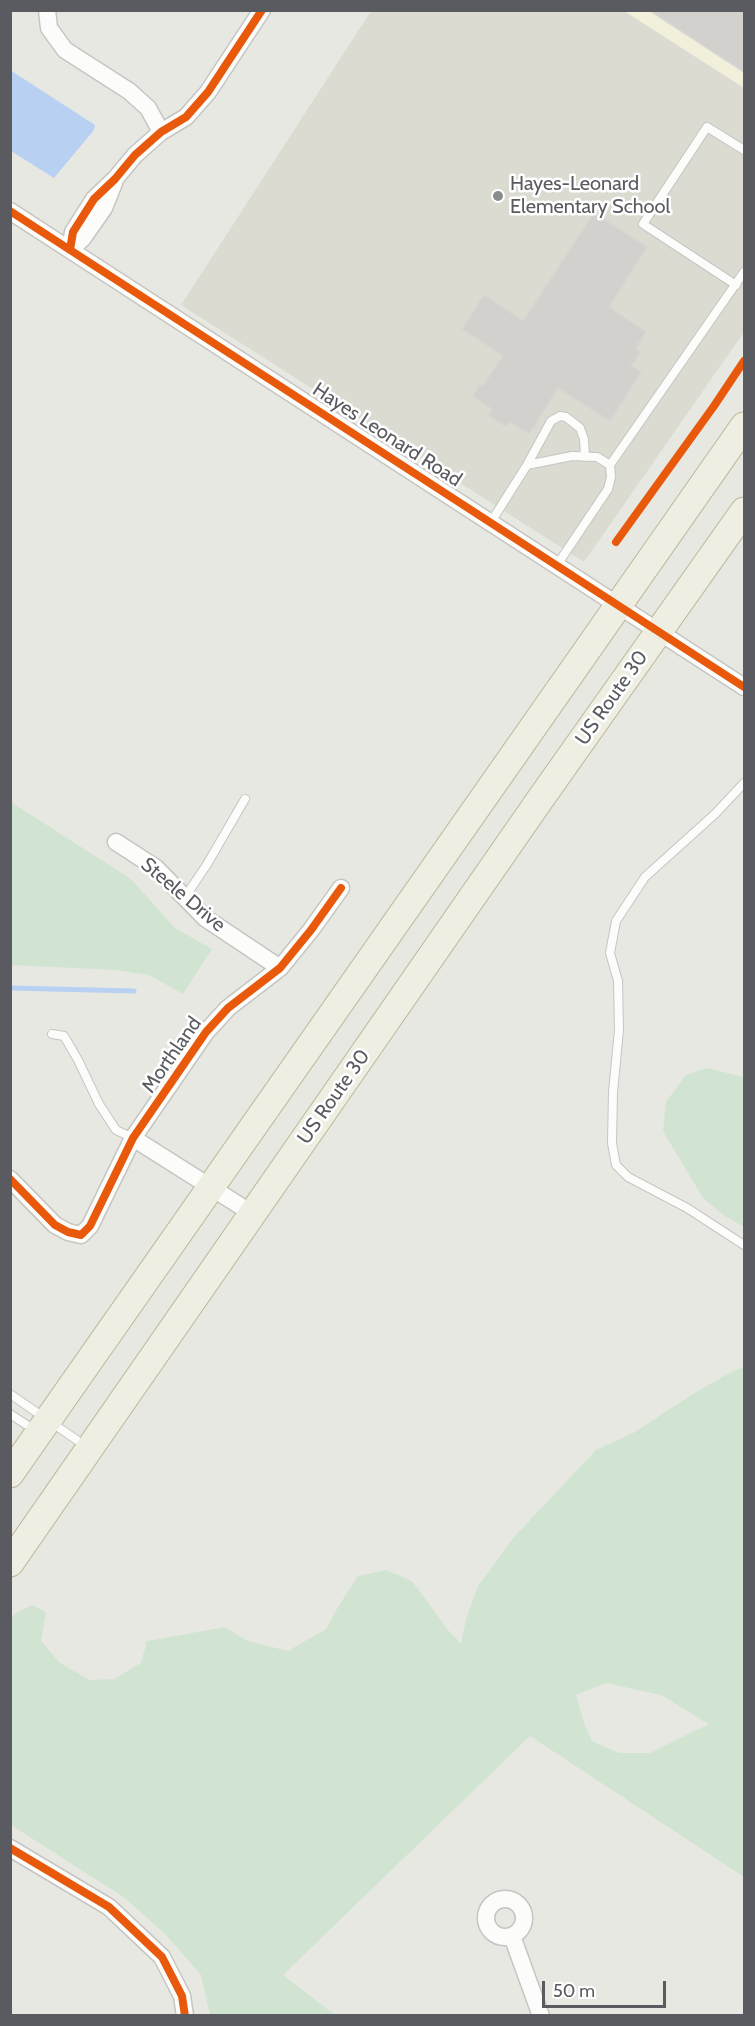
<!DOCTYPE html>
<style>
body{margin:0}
#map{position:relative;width:755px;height:2026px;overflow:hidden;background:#e8e8e3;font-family:Cabin,sans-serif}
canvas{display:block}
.frame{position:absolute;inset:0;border:12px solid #595b60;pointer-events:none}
.scale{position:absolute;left:542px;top:1981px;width:124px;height:27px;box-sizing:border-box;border:3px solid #595b60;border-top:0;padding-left:8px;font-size:18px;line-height:21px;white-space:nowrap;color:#595b60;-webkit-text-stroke:4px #fff;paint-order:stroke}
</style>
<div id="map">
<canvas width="755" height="2026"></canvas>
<div class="frame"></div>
<div class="scale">50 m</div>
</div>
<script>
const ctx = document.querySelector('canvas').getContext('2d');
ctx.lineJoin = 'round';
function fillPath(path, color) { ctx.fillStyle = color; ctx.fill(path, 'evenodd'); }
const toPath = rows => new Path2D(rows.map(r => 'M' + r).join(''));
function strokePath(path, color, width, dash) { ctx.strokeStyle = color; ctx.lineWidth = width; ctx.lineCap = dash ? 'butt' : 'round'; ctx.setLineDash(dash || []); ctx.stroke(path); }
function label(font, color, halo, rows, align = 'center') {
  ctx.font = font + ' Cabin,sans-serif'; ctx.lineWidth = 5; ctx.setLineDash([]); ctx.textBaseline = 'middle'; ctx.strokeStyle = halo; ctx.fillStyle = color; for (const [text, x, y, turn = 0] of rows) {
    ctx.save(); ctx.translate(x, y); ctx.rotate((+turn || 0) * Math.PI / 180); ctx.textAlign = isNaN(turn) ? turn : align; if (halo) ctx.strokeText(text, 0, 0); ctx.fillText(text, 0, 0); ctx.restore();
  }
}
const commercial = toPath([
 [624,11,744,11,744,88]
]);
const education = toPath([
 [371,11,624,11,744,88,744,332,584,562,181,305]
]);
const green = toPath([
 [11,802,131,879,175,928,212,949,183,994,149,975,116,970,11,965],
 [707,1068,744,1077,744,1227,723,1215,703,1198,663,1131,666,1102,686,1075],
 [744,1367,744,1877,530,1736,283,1975,335,2015,210,2015,201,1975,165,1934,125,1898,11,1825,10,1620,15,1614,32,1605,46,1612,41,1641,60,1663,90,1680,114,1679,141,1663,147,1641,225,1627,248,1641,288,1651,326,1629,338,1607,358,1576,386,1570,412,1581,448,1630,461,1644,466,1619,478,1586,514,1537,596,1450,633,1433,696,1392,733,1371],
 [606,1683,661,1695,709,1724,650,1753,619,1753,592,1741,584,1723,576,1695]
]);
const water = toPath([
 [10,70,95,125,94,130,54,178,11,151]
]);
const stream = toPath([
 [10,988,134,991]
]);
const building = toPath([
 [649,10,744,10,744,72,649,10],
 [594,213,647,247,609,307,646,332,635,349,640,352,631,366,641,372,610,421,558,388,529,434,510,422,506,427,488,415,492,409,473,396,480,384,483,386,503,356,462,329,484,295,523,321,594,213]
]);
const service = toPath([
 [736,285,643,224,707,127,744,150],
 [527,465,551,421,560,416,566,417,580,428,584,439,585,457],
 [610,465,744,272],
 [491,522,527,465,572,456,597,457,610,465,611,477,608,489,557,565],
 [744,783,715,814,645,877,616,921,610,953,618,981,619,1030,613,1092,612,1143,616,1165,628,1177,687,1208,744,1245],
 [185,897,206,866,245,799],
 [52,1034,64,1036,78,1060,99,1104,116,1130,133,1138],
 [10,1394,87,1447],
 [10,1414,36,1431]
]);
const minor = toPath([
 [47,10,49,28,65,50,129,91,148,108,161,132],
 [10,211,744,687],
 [70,250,73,232,94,199,115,179,135,155,161,132,186,117,208,92,262,10],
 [70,250,83,238,104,208,114,183],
 [116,842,156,868,205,918,280,968],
 [133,1138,253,1214],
 [10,1179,55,1225,68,1232,81,1235,90,1226,133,1138,206,1032,228,1008,280,968,311,930,341,888],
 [10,1848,109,1907,162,1957,182,1996,185,2016],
 '486 1918a19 19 0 1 1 38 0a19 19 0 1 1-38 0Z',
 [512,1936,541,2016]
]);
const trunk = toPath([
 [10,1474,744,426],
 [10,1563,539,801,744,511]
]);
const cycleway = toPath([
 [10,211,744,687],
 [70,250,73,232,94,199,115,179,135,155,161,132,186,117,208,92,262,10],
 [616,542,714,406,744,361],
 [10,1179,55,1225,68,1232,81,1235,90,1226,133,1138,206,1032,228,1008,280,968,311,930,341,888],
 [10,1848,109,1907,162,1957,182,1996,185,2016]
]);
const markers = [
 [498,196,6,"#8b8c8e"]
];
const poiNames = [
 ["Hayes-Leonard",510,184],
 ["Elementary School",510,207]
];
const streetNames = [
 ["Hayes Leonard Road",387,435,33],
 ["US Route 30",612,698,-55],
 ["Steele Drive",183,895,40],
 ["Morthland",172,1055,-55],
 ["US Route 30",334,1097,-55]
];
fillPath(commercial, '#f2f0db');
fillPath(education, '#dbdbd2');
fillPath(green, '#d1e4d1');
fillPath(water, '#b8d0f2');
strokePath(stream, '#b8d0f2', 5);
fillPath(building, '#d2d1ce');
strokePath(building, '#d7d6d2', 1.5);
strokePath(service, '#c5c5c3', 10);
strokePath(minor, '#c5c5c3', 19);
strokePath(trunk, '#bcb694', 29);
strokePath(service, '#fcfcfb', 8);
strokePath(minor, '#fcfcfb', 16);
strokePath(trunk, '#eeeee3', 27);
strokePath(cycleway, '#e8590c', 8);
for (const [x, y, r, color] of markers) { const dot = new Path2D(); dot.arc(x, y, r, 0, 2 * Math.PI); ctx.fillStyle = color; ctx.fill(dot); strokePath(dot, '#fff', 2); }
label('20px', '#595b60', '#fff', poiNames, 'left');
label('20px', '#595b60', '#fff', streetNames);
</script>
